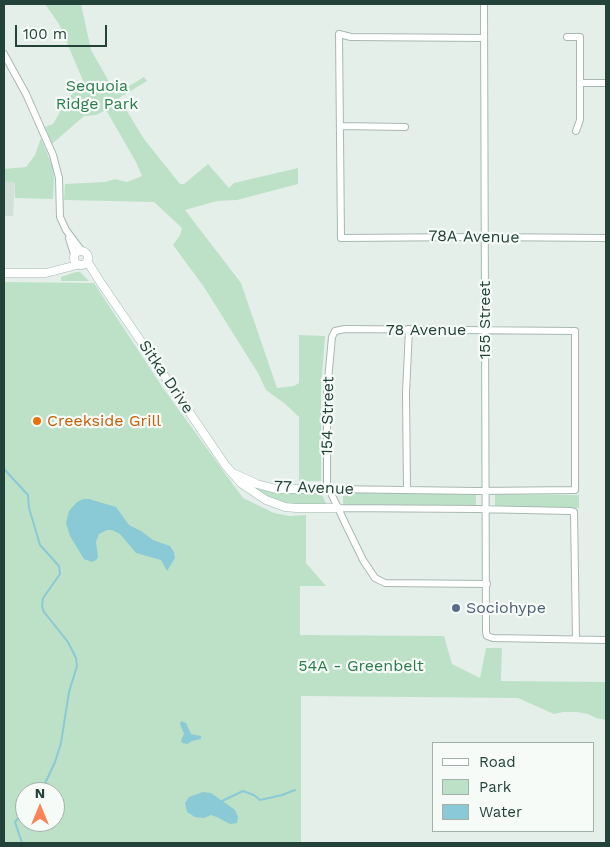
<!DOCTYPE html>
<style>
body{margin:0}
#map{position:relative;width:610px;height:847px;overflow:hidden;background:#e5efea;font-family:"Work Sans",sans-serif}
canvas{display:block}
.frame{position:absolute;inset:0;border:5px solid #22423a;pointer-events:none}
.legend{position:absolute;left:432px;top:742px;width:162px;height:90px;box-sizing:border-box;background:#f6fbf8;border:1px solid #a1b1ac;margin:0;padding:6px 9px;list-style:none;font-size:15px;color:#22423a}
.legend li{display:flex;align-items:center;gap:10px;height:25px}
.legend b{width:25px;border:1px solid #a1b1ac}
.north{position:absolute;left:15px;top:782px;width:50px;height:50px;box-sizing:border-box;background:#f6fbf8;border:1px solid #a1b1ac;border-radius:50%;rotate:0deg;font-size:14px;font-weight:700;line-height:20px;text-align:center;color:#22423a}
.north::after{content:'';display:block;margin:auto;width:18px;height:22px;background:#fa8358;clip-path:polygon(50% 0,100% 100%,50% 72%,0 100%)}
.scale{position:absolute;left:15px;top:25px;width:92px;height:22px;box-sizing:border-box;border:2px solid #22423a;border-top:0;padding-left:6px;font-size:15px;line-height:18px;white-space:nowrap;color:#22423a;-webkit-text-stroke:4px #f6fbf8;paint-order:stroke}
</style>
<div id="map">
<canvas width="610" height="847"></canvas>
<div class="frame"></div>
<ul class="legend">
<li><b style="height:6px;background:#fff"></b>Road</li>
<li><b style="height:14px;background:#bde1c7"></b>Park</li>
<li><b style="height:14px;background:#8ac9d6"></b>Water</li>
</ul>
<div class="north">N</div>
<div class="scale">100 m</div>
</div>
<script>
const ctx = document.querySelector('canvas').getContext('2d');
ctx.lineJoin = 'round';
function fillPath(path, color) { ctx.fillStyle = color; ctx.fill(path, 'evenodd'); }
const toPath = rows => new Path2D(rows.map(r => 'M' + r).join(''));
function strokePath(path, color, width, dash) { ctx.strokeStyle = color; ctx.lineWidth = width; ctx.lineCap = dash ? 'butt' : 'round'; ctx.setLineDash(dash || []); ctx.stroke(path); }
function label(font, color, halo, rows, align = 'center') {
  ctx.font = font + ' "Work Sans",sans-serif'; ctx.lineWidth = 4.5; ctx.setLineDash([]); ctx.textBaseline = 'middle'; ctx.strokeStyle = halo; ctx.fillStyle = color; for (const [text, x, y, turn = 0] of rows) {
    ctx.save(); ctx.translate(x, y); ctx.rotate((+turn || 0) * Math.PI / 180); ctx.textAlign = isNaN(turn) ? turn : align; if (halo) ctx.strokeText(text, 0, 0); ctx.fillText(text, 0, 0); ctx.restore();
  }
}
const built = toPath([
 [4,182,15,182,13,216,4,216]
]);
const green = toPath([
 [45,4,81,4,91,50,116,94,144,77,147,81,119,98,144,139,180,184,184,184,208,164,229,188,234,183,298,168,298,184,237,200,217,201,185,210,241,283,277,388,294,386,299,383,299,335,325,336,321,388,321,481,299,481,299,417,284,403,266,390,258,373,204,287,173,245,180,235,182,228,154,202,64,200,65,184,105,182,115,179,127,182,142,176,136,162,106,110,96,115,84,116,52,144,45,127,53,124,68,98,84,83,59,24],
 [41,138,53,168,54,179,53,199,15,198,15,182,4,182,4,169,26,167,35,155],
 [76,272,80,272,89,281,61,281,61,277],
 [4,282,94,283,163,388,243,498,274,513,289,516,306,515,306,563,326,586,300,586,300,635,444,636,452,664,480,678,486,648,502,648,501,681,606,682,606,720,596,718,588,714,577,712,563,712,554,714,518,698,301,696,301,843,4,843],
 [25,792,55,792,55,822,25,822],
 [243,482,321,492,327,506,296,506,275,501],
 [343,493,476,493,476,506,343,506],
 [495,494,579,495,579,508,495,507]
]);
const water = toPath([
 [83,499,89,499,116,507,129,525,141,531,153,540,170,546,174,552,175,558,167,571,161,560,136,553,120,534,112,530,107,530,99,534,96,542,98,557,96,560,92,562,84,559,70,536,66,523,69,511,77,502],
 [181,721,186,723,191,734,201,736,201,739,192,741,187,744,182,743,181,740,184,734,180,724],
 [203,792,211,793,235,810,238,817,237,823,230,824,217,817,211,815,204,818,195,817,187,812,185,803,189,797]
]);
const stream = toPath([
 [4,469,28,495,29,508,40,545,59,566,60,574,43,598,42,606,44,612,68,642,76,658,77,666,69,692,61,743,55,762,41,792],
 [220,802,243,791,254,795,260,800,282,795,295,790],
 [22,843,15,822,25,810]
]);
const minor = toPath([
 [484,4,486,632,487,636,493,638,606,640],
 [567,37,580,37,580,120,576,131],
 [484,38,351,37,339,34,341,238,476,237,606,238],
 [4,54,26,94,53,155,59,178,60,217,66,230,81,250],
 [580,83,606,83],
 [340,126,405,127],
 [69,238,74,254],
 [329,489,477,491,575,490,575,331,345,329,335,331,332,337,327,391,327,483,328,487,329,489,338,508,346,525,363,560,375,578,385,583,487,584],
 [407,490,406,393,409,329],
 [338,508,477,509,570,511,574,512,576,639]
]);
const tertiary = toPath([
 '74 258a7 7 0 1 1 14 0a7 7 0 1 1-14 0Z',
 [87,261,101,283,226,466,242,484,266,500,285,507,296,508,338,508],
 [4,273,46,273,77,265],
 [235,474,257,484,276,489,329,489]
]);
const markers = [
 [37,421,5,"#e8710a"],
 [456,608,5,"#5c6f8a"]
];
const parkNames = [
 ["Sequoia",97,86],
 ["Ridge Park",97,104],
 ["54A - Greenbelt",361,666]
];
const streetNames = [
 ["78A Avenue",474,237,1],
 ["155 Street",485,320,-90],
 ["78 Avenue",426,330],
 ["Sitka Drive",166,377,56],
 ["154 Street",328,416,-89],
 ["77 Avenue",314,488,2]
];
const foodNames = [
 ["Creekside Grill",47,421]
];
const serviceNames = [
 ["Sociohype",466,608]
];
fillPath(built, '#d3dfd9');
fillPath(green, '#bde1c7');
fillPath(water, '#8ac9d6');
strokePath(stream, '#8ac9d6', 2);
strokePath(minor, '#a7b8b2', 8);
strokePath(tertiary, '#a7b8b2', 9);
strokePath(minor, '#fff', 6);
strokePath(tertiary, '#fff', 8);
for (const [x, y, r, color] of markers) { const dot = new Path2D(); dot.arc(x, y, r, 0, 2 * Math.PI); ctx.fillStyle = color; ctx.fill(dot); strokePath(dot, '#f6fbf8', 2); }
label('16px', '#2a7c4b', '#f6fbf8', parkNames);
label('16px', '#22423a', '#f6fbf8', streetNames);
label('16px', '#c56008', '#f6fbf8', foodNames, 'left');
label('16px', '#4e5e75', '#f6fbf8', serviceNames, 'left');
</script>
